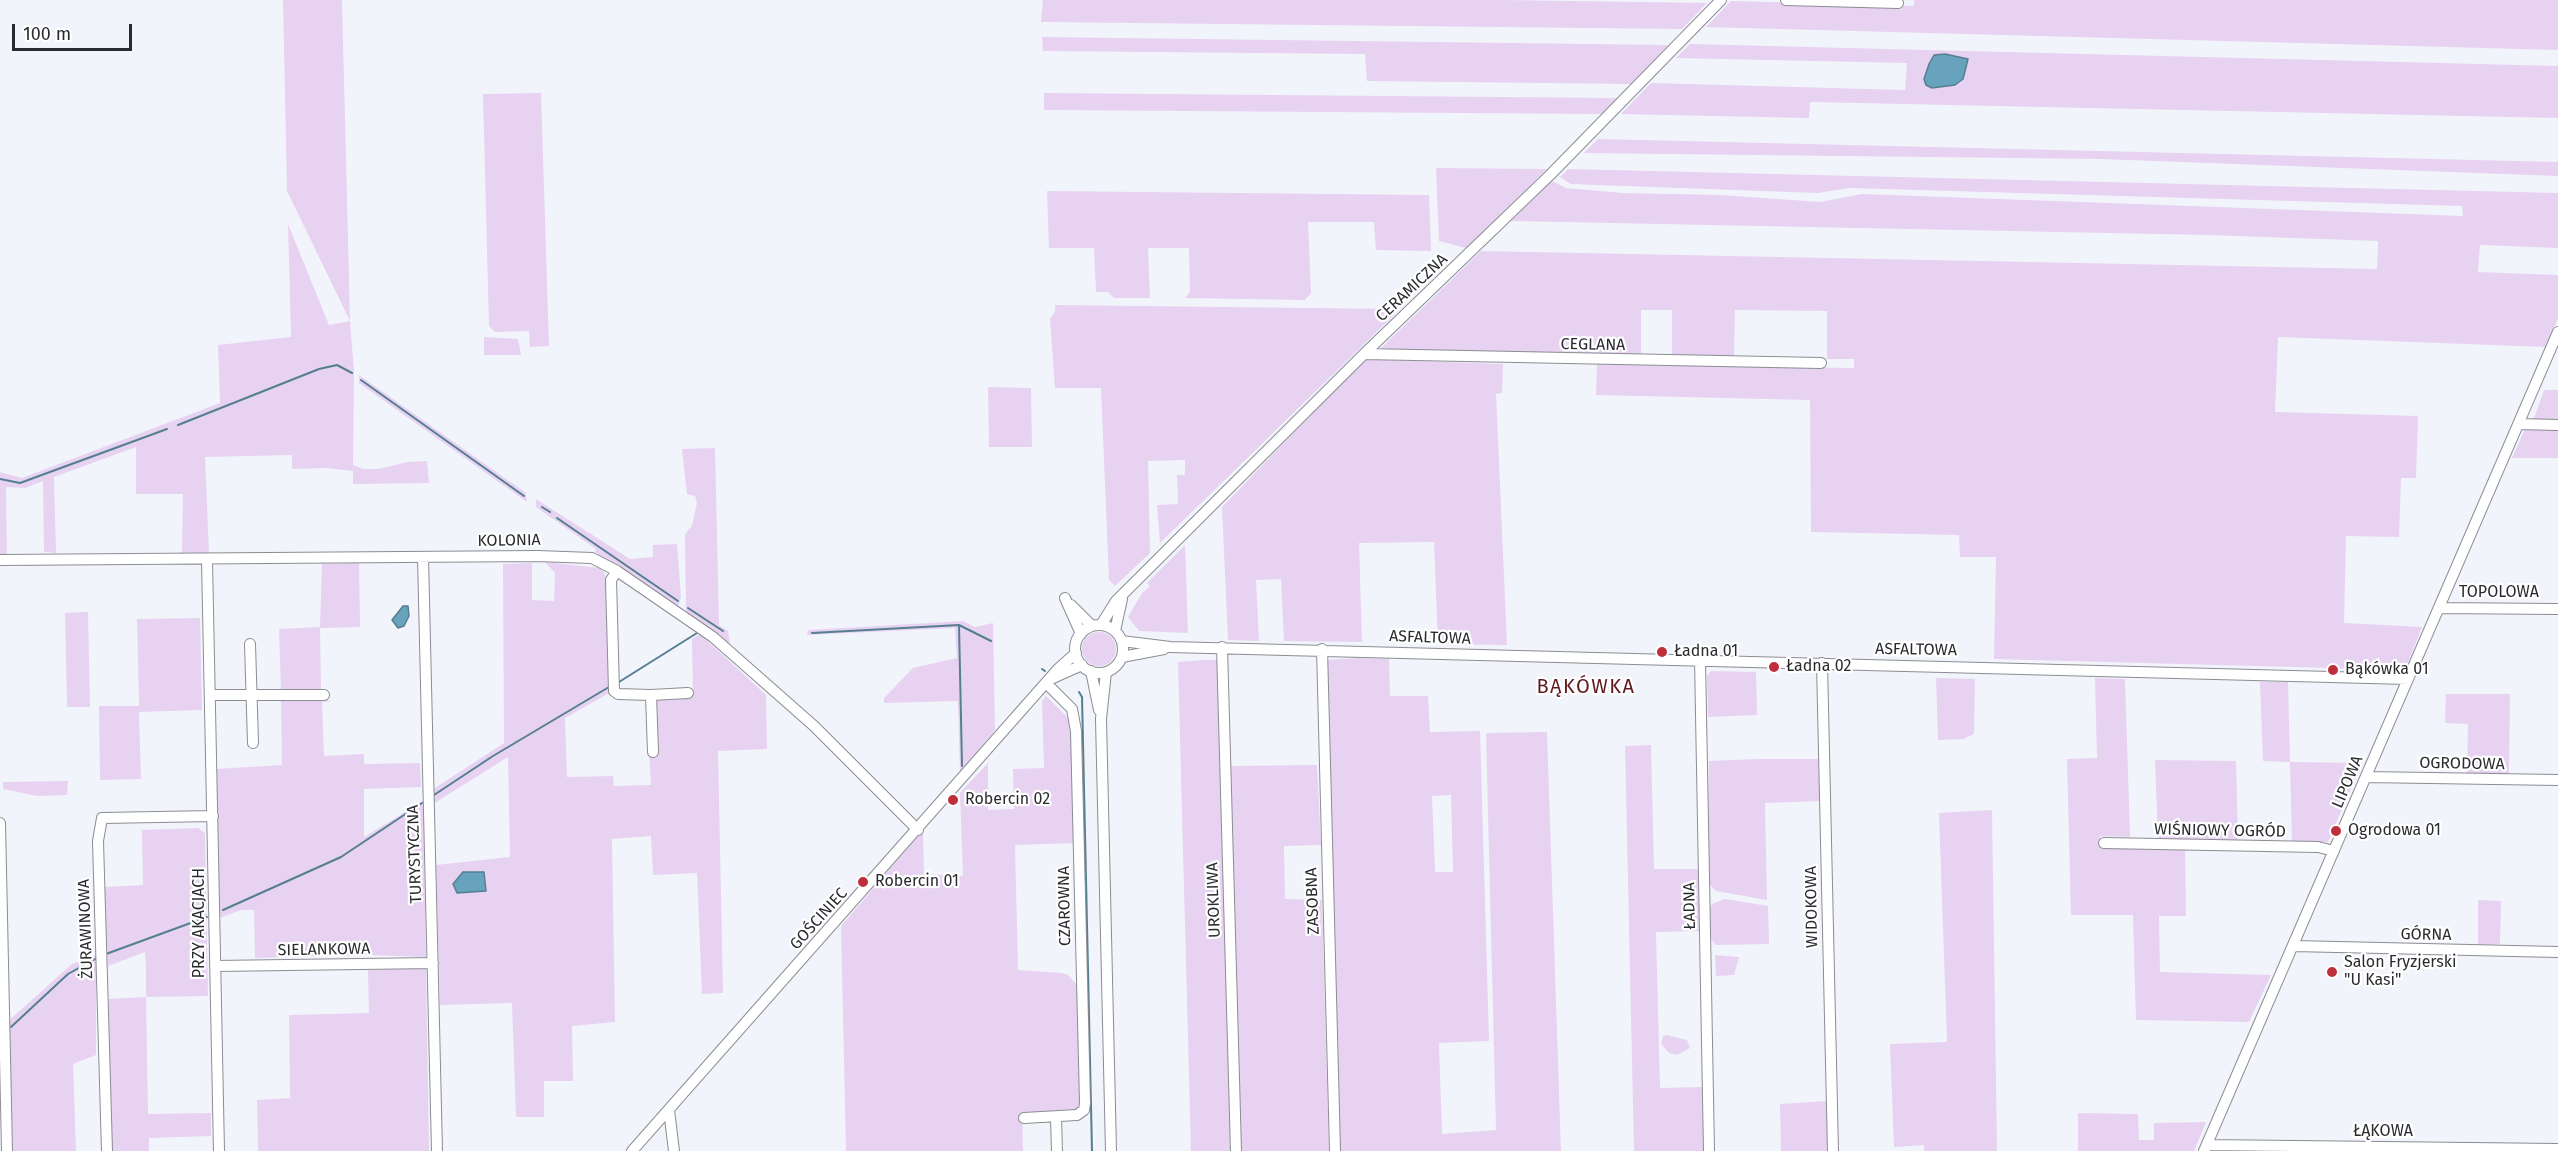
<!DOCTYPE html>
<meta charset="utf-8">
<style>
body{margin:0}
#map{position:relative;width:2558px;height:1151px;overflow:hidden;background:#f2f4fb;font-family:"Fira Sans",sans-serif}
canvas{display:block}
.scale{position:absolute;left:12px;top:24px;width:120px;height:27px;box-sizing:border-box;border:3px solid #2a2b2e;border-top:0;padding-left:8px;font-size:18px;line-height:21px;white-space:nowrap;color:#2a2b2e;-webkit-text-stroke:4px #fff;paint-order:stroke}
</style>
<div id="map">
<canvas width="2558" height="1151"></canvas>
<div class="scale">100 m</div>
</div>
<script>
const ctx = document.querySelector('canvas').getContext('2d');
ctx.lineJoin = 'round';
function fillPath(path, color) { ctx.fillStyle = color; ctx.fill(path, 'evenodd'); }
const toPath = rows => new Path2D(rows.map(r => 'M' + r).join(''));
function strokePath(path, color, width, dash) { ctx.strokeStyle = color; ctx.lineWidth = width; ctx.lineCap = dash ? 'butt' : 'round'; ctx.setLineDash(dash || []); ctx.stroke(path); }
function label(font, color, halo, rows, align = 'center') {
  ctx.font = font + ' "Fira Sans",sans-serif'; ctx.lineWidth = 4.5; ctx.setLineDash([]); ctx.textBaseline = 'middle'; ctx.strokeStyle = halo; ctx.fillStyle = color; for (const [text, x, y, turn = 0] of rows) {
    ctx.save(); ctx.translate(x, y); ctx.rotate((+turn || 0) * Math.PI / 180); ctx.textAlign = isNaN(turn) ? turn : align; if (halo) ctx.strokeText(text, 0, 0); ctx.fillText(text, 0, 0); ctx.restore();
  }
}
const green = toPath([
 [283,0,342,0,350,321,354,372,353,465,363,469,378,469,408,462,427,461,429,483,353,484,353,471,326,468,292,469,292,455,205,457,209,554,182,554,183,494,136,494,136,447,54,477,56,553,44,552,43,481,25,488,6,487,7,557,0,557,0,472,22,478,220,403,218,345,291,337,288,224,329,325,350,321,287,191],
 [1043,0,1503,0,1707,3,1682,29,1041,22],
 [1914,0,2558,0,2558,50,1706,27,1731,1,1914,6],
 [1042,37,1668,45,1632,84,1367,81,1365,54,1043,51],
 [1690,44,2558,66,2558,118,1810,102,1809,118,1621,114,1651,83,1905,90,1907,63,1676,58],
 [541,93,549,346,530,347,529,331,495,332,489,326,483,94],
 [1044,93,1618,98,1602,114,1044,110],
 [1598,139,2558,162,2558,176,2101,159,1584,153],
 [1436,168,1547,169,1466,248,1439,241],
 [1568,169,2558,193,2558,248,2480,245,2478,272,2558,275,2558,318,2546,347,2278,337,2275,412,2418,416,2416,478,2401,478,2399,537,2346,536,2344,623,2422,627,2405,670,1994,659,1996,557,1960,557,1959,535,1811,532,1810,400,1596,395,1597,364,1854,368,1854,359,1827,359,1827,311,1735,310,1734,357,1672,356,1672,310,1641,310,1641,356,1378,351,1481,251,2377,269,2378,241,2208,235,1511,221,1552,181,1566,188,1622,193,1721,195,1820,202,1862,194,2463,216,2462,206,1850,188,1818,193,1571,184,1560,177],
 [1047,191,1429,195,1431,251,1376,250,1374,222,1308,222,1311,293,1305,300,1185,298,1190,292,1189,248,1148,248,1150,298,1114,298,1108,292,1096,292,1094,248,1049,248],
 [1055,305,1394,309,1396,313,1160,543,1157,505,1178,504,1177,475,1185,475,1185,460,1148,461,1150,553,1115,586,1109,580,1101,388,1055,388,1050,319,1055,312],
 [484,337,518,339,521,355,484,355],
 [1365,359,1503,364,1502,393,1496,394,1507,645,1438,644,1434,542,1359,543,1362,642,1284,641,1281,579,1256,580,1259,641,1228,640,1222,507],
 [359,375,526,493,527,502,359,383],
 [988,387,1031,388,1032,447,989,447],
 [2544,390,2558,390,2558,421,2533,421],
 [2525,429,2558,430,2558,458,2512,458],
 [715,448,719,625,728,631,730,644,686,612,685,534,692,526,697,503,695,496,687,494,682,449],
 [536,499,630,559,653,557,653,545,677,544,681,597,678,607,595,552,596,549,536,507],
 [1185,545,1188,633,1139,631,1128,617,1142,593,1150,586,1147,583],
 [545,562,600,568,605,574,608,590,611,692,565,718,567,777,613,776,614,786,651,785,649,755,655,699,693,696,692,639,700,634,766,695,767,749,718,751,723,993,702,994,697,873,653,875,651,836,612,839,615,1022,572,1026,573,1081,544,1081,544,1117,516,1117,512,1003,440,1005,436,865,510,857,508,757,433,804,432,790,504,743,503,564,532,563,532,600,554,601,555,573],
 [359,563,360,627,320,628,321,689,281,689,279,629,320,627,322,564],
 [88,612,90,707,67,707,65,613],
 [200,618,202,710,139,712,141,779,100,780,99,706,139,706,137,619],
 [963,621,975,627,993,623,995,730,960,772,958,701,884,703,884,698,913,668,957,658,955,628,807,635,808,630],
 '1082 649a17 17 0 1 1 34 0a17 17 0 1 1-34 0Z',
 [1360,658,1389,659,1390,696,1428,696,1430,732,1480,731,1489,1041,1439,1043,1442,1134,1496,1130,1486,733,1547,732,1561,1151,1339,1151,1325,660],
 [1451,795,1453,872,1435,872,1432,796],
 [1204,660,1219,660,1233,1151,1191,1151,1178,662],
 [1711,671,1756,672,1757,715,1708,717,1707,676],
 [1936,678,1975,679,1974,734,1963,739,1938,740],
 [2095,678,2125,679,2130,837,2100,836,2100,847,2185,849,2186,916,2159,916,2160,972,2271,975,2249,1022,2136,1020,2133,915,2071,915,2067,759,2097,758],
 [2260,682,2288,682,2290,762,2362,763,2328,842,2292,843,2290,762,2263,761],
 [2446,694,2510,694,2509,775,2467,775,2468,724,2445,723],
 [1046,696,1067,717,1073,732,1076,843,1015,845,1018,970,1062,973,1068,975,1080,988,1082,1107,1076,1113,1022,1115,1023,1151,846,1151,841,926,923,830,924,874,963,876,960,793,988,763,988,810,1014,809,1013,769,1044,768,1042,701],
 [303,698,333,701,322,702,324,756,364,754,364,764,420,763,421,787,364,789,364,837,423,801,426,957,368,955,255,958,254,910,241,910,217,919,216,769,282,765,281,699],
 [1651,745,1654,869,1701,869,1703,931,1656,932,1660,1088,1704,1087,1706,1151,1634,1151,1625,746],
 [1759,759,1819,759,1821,801,1765,803,1767,900,1716,891,1707,882,1709,761],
 [2155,760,2236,761,2238,843,2158,840],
 [1317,765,1321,845,1284,846,1285,899,1322,900,1329,1151,1239,1151,1230,766],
 [68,781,67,795,37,796,3,789,3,782],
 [1992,810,1997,1151,1924,1151,1924,1145,1894,1147,1890,1044,1947,1042,1939,813],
 [198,828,205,833,208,996,146,997,148,1114,211,1113,211,1136,149,1138,149,1151,111,1151,108,999,146,997,146,967,145,952,108,966,104,887,143,885,142,830],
 [1725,899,1768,906,1769,944,1716,945,1708,936,1709,911,1712,904],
 [2478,900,2501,901,2500,944,2478,945],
 [96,955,96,1055,73,1064,76,1151,11,1151,6,1023,72,964],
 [1715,955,1739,957,1734,975,1716,976],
 [426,968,429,1151,258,1151,257,1100,290,1098,289,1015,369,1013,368,970],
 [1667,1035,1687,1040,1690,1048,1677,1055,1669,1053,1661,1044,1663,1036],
 [1827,1101,1828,1151,1781,1151,1780,1104],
 [2078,1113,2138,1114,2139,1140,2154,1140,2154,1123,2206,1122,2194,1151,2078,1151]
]);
const water = toPath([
 [1945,54,1968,59,1963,79,1955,85,1932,88,1926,85,1924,79,1929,64,1934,55,1945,54],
 [403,606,408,606,409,616,404,626,398,628,392,620,403,606],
 [463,872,484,872,486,891,457,893,453,884,463,872]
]);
const stream = toPath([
 [361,380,524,496],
 [178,425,319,369,337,365,352,373],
 [0,479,20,483,167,429],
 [542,507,550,512],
 [557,518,678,601],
 [688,608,723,631],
 [959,625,962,766],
 [812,633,959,625,991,641],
 [1042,669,1045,671],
 [619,682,697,633],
 [1079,692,1082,697,1092,1151],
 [434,795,493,756,609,687],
 [223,910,341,857,422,803],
 [106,954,207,917],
 [11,1027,68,974,95,959]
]);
const minor = toPath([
 [1786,0,1898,3],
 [1364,354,1821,363],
 [2518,424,2558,425],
 [423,557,437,1151],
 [0,560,537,556,592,558,617,571,713,637,814,726,918,830],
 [207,560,219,1151],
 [617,571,611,580,614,691,618,694,651,695,688,693],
 [1065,598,1081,634],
 [1071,605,1092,626],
 [2439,608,2558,609],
 [1101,625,1116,601,1364,354,1551,174,1721,0],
 '1075 649a24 24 0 1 1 48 0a24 24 0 1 1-48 0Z',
 [1115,631,1122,599],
 [1122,641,1170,647,2408,679],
 [250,644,253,743],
 [1222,647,1236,1151],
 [1322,649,1335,1151],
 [1122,657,1164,649],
 [1700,659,1709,1151],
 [1822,663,1833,1151],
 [1091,671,1099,710],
 [1106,672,1101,719,1111,1151],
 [1053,678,1082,665],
 [210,695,324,695],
 [651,695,653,752],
 [2366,777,2558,780],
 [0,823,7,1151],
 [2104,843,2318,847,2334,851],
 [2293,946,2558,952],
 [215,966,433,963],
 [669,1110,674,1151],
 [1024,1118,1077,1115,1084,1110,1085,1103,1076,731,1072,709,1046,683],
 [1056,1118,1057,1151],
 [2207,1145,2558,1149],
 [107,1151,98,841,102,818,213,816],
 [632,1151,1058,669,1076,653],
 [2204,1151,2558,332]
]);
const markers = [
 [1662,652,6,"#bf2f3b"],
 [1774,667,6,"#bf2f3b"],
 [2333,670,6,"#bf2f3b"],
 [953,800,6,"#bf2f3b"],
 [2336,831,6,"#bf2f3b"],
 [863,882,6,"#bf2f3b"],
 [2332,972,6,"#bf2f3b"]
];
const streetNames = [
 ["CERAMICZNA",1412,288,-43],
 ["CEGLANA",1593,345,1],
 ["KOLONIA",509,541,-1],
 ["TOPOLOWA",2499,593],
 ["ASFALTOWA",1430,638,2],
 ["ASFALTOWA",1916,650,1],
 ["OGRODOWA",2462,764,1],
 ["LIPOWA",2348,782,-67],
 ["WIŚNIOWY OGRÓD",2220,831,1],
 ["TURYSTYCZNA",415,854,-92],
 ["UROKLIWA",1214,900,-92],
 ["ZASOBNA",1313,901,-92],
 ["CZAROWNA",1065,906,-91],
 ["ŁADNA",1690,906,-91],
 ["WIDOKOWA",1812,907,-91],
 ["GOŚCINIEC",819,919,-48],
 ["PRZY AKACJACH",200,923,-90],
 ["ŻURAWINOWA",86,929,-92],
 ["GÓRNA",2426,935,1],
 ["SIELANKOWA",324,950,-1],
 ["ŁĄKOWA",2383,1132]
];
const poiNames = [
 ["Ładna 01",1674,652],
 ["Ładna 02",1786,667],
 ["Bąkówka 01",2345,670],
 ["Robercin 02",965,800],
 ["Ogrodowa 01",2348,831],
 ["Robercin 01",875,882],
 ["Salon Fryzjerski",2344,963],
 ["\"U Kasi\"",2344,981]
];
const quarterNames = [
 ["BĄKÓWKA",1586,687]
];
fillPath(green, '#e7d2f1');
fillPath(water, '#67a3bc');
strokePath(water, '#557f91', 1.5);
strokePath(stream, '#557f91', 2);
strokePath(minor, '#8b8d93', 12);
strokePath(minor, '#fff', 10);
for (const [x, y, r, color] of markers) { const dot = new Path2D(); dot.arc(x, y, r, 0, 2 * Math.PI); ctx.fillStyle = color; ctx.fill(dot); strokePath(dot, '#fff', 2); }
label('16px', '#2a2b2e', '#fff', streetNames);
label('16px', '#2a2b2e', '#fff', poiNames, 'left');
ctx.letterSpacing = '1.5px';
label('20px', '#5f1a1e', '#fff', quarterNames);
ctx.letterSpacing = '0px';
</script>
